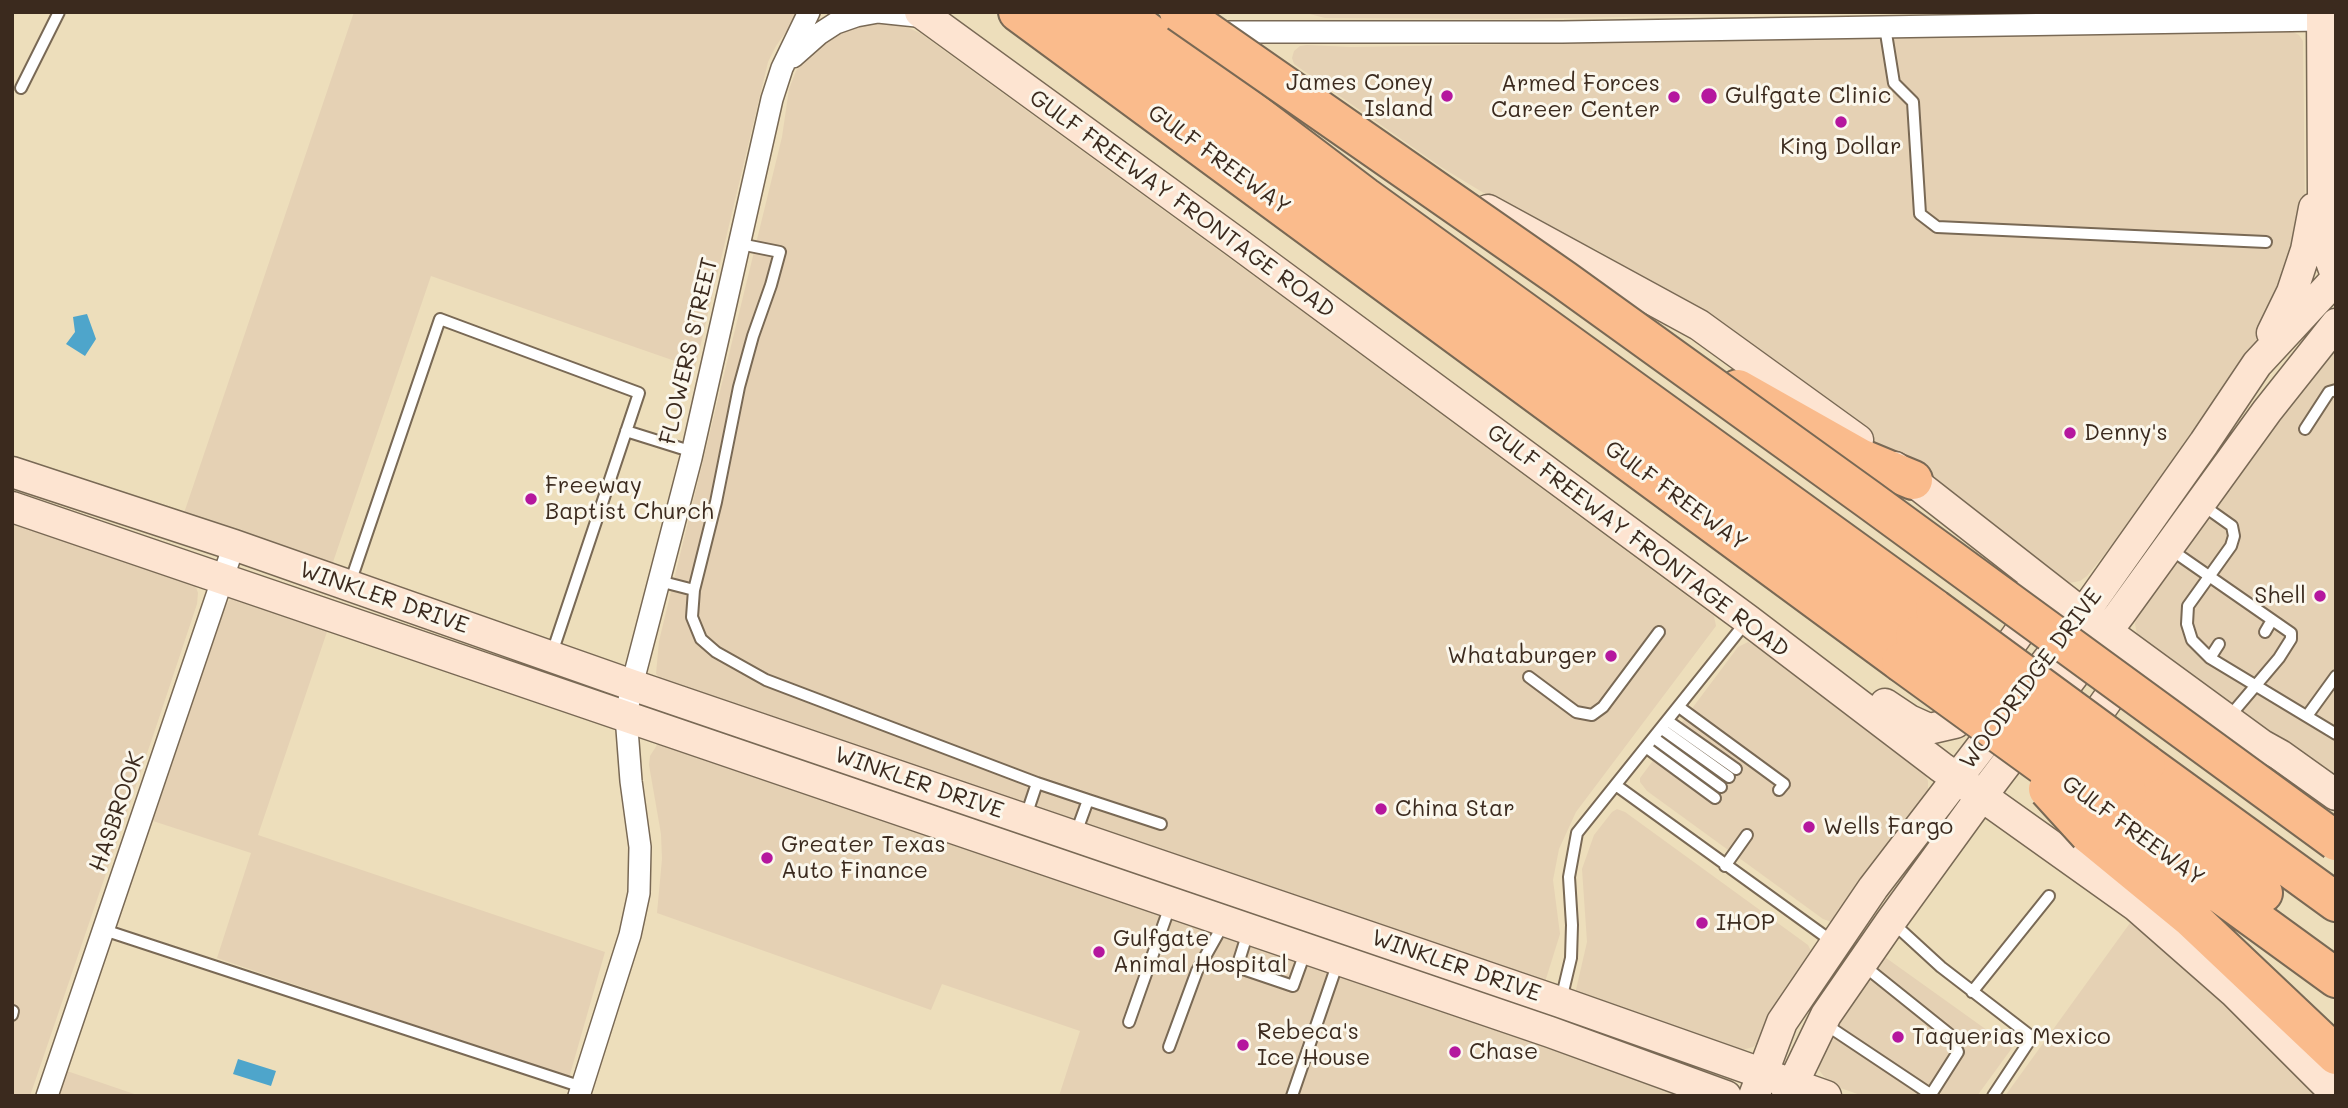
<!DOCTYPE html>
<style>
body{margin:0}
#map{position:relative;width:2348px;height:1108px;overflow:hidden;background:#eddebb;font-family:Mali,sans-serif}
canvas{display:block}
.frame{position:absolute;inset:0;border:14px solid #3b2a1e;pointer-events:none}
</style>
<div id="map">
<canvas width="2348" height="1108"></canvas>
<div class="frame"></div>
</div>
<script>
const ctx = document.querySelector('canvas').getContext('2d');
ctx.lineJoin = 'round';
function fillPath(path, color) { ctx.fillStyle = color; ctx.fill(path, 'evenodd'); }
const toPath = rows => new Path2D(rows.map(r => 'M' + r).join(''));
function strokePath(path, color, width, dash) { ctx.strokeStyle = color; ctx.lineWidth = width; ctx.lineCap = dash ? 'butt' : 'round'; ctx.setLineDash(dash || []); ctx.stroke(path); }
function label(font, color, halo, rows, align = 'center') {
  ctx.font = font + ' Mali,sans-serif'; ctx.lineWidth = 6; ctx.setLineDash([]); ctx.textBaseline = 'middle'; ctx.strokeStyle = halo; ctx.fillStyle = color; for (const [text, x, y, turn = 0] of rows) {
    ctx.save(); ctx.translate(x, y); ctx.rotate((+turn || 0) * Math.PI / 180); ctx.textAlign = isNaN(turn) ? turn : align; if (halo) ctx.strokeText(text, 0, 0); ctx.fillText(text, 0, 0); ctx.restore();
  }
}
const built = toPath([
 [354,12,800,12,776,46,768,62,695,368,431,276,332,565,183,516],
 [1273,12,1898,12,1511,19,1325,18,1306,13],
 [880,21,904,26,920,33,1273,290,1714,616,1716,626,1576,812,1559,849,1553,880,1560,934,1545,982,664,682,656,674,659,641,782,137,789,89,796,71,812,51,841,30],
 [2291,31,2299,35,2303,41,2305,214,2272,321,2223,395,2125,529,2087,576,2080,581,2069,583,2059,578,1686,302,1597,250,1515,212,1441,167,1294,64,1292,58,1294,51,1300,46,1307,45,1351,47],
 [2336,350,2336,779,2147,642,2137,634,2135,624,2137,614,2325,356],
 [12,518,195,584,198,593,197,604,155,730,30,1096,12,1096],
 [241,596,330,623,258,835,605,952,569,1078,217,958,251,853,153,821,226,605,231,598],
 [1748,642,1754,645,1916,765,1924,772,1928,781,1928,791,1925,800,1834,923,1823,919,1647,791,1640,782,1640,778,1738,647],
 [663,742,1699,1096,1059,1096,1080,1031,942,984,931,1010,657,913,662,859,661,834,649,765,650,756,657,745],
 [1617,809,1625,812,1808,945,1811,951,1762,1039,1753,1047,1742,1050,1729,1049,1575,994,1587,942,1582,869,1594,835,1612,812],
 [2130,923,2193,973,2265,1038,2318,1096,2005,1096],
 [1882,955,2012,1048,1977,1096,1863,1096,1835,1086,1825,1078,1819,1070,1819,1049],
 [67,1071,140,1096,58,1096]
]);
const water = toPath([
 [87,314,96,339,85,356,66,344,75,332,73,317],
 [238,1059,276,1071,271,1086,233,1074]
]);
const lane = toPath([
 [1885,27,1894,83,1913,102,1920,214,1937,227,2266,242],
 [21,88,59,12],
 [740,244,780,252,771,285,753,336,739,387,716,502,694,590,692,617,701,639,716,652,766,680,1037,783],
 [2305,429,2329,392,2336,390],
 [626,431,693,452],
 [2201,504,2232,526,2234,536,2231,546,2188,606,2187,624,2192,640,2210,658,2336,734],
 [2170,549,2291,633,2291,639,2279,658,2229,717],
 [659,581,694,590],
 [350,583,440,319,639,393,551,656],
 [2265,632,2272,620],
 [2210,658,2219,644],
 [1529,677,1576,712,1592,715,1603,707,1659,632],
 [1679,707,1784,784,1779,790],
 [2307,716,2336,676],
 [1668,721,1736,769],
 [1662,729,1729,777],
 [1654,738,1721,787],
 [1647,748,1715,798],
 [1617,786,1833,942],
 [1026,816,1037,783,1088,800],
 [1076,833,1088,800,1161,824],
 [1725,866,1747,835],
 [1893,923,1941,967,2032,1037,1993,1096],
 [104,930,582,1087],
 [1248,932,1237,967,1293,986,1306,950],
 [1863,965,1949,1034,1958,1052,1930,1096],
 [1972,992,2049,896],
 [1561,1000,1571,958,1572,925,1569,877,1577,833,1746,622],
 [12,1015,13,1011],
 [1129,1022,1170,906],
 [1825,1024,1930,1094],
 [1169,1047,1197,971,1224,923],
 [1292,1096,1338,962]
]);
const street = toPath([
 [1229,32,1562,32,2322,20],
 [793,57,819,34,836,23,856,16,878,12,926,17],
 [47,1096,234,545],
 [579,1096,630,935,639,893,640,847,631,781,626,716,632,685,691,458,772,99,782,68,809,12]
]);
const secondary = toPath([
 [920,12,1236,242,1748,620,1941,767,2136,906,2234,992,2336,1094],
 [2322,12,2323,197,2329,256,2336,275],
 [1488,210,1699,325,1858,440],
 [2272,333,2292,292,2306,250,2314,208],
 [1895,467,2083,614,2262,745,2280,755,2336,795],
 [12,472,234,545,632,685,1560,1002,1826,1096],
 [12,507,1550,1032,1726,1096],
 [1885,704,1909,720,1929,729,1955,723,2023,627,2026,616,2024,596],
 [2079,740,2110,696,2126,690,2145,691],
 [1754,1096,1782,1022,1873,888,2083,614,2204,443,2257,364,2336,279],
 [1787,1096,1826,1015,1891,921,1981,797,2120,614,2267,411,2336,324]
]);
const highway = toPath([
 [1018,12,1901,662],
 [1068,12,1915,636],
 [1121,12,1365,197,1935,609],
 [1738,389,1860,458,1913,480],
 [2146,764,2336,902],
 [2127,792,2263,893],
 [2109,813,2336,978],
 [2089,834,2190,917,2336,1055]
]);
const highwayBridge = toPath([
 [1179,12,1564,280,1868,499,2336,841],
 [1935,609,2146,764],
 [1915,636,2127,792],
 [1901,662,2109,813],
 [2048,789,2089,834]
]);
const markers = [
 [1447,96,7,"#b5179e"],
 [1709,96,9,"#b5179e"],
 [1674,97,7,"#b5179e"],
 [1841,122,7,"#b5179e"],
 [2070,433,7,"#b5179e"],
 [531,499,7,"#b5179e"],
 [2320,596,7,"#b5179e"],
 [1611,656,7,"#b5179e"],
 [1381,809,7,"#b5179e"],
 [1809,827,7,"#b5179e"],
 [767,858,7,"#b5179e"],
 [1702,923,7,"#b5179e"],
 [1099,952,7,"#b5179e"],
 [1898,1037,7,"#b5179e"],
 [1243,1045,7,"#b5179e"],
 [1455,1052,7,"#b5179e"]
];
const poiNames = [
 ["James Coney",1433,83,"right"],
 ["Island",1433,109,"right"],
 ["Armed Forces",1660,84,"right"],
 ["Career Center",1660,110,"right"],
 ["Gulfgate Clinic",1725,96],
 ["King Dollar",1841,147,"center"],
 ["Denny's",2084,433],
 ["Freeway",545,486],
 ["Baptist Church",545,512],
 ["Shell",2306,596,"right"],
 ["Whataburger",1597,656,"right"],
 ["China Star",1395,809],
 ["Wells Fargo",1823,827],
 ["Greater Texas",781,845],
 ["Auto Finance",781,871],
 ["IHOP",1716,923],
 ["Gulfgate",1113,939],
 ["Animal Hospital",1113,965],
 ["Rebeca's",1257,1032],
 ["Ice House",1257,1058],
 ["Taquerias Mexico",1912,1037],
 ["Chase",1469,1052]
];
const streetNames = [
 ["GULF FREEWAY",1219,160,36],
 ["GULF FREEWAY FRONTAGE ROAD",1182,204,36],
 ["FLOWERS STREET",689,351,-77],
 ["GULF FREEWAY",1676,496,36],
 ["GULF FREEWAY FRONTAGE ROAD",1638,541,37],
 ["WINKLER DRIVE",384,598,19],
 ["WOODRIDGE DRIVE",2031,679,-53],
 ["WINKLER DRIVE",919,783,19],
 ["HASBROOK",117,812,-71],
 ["GULF FREEWAY",2133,831,36],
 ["WINKLER DRIVE",1456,966,19]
];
fillPath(built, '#e5d1b4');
fillPath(water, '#4ea5cb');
strokePath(lane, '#796955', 14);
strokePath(street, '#796955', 24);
strokePath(secondary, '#796955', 33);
strokePath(highway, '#796955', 42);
strokePath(lane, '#fff', 10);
strokePath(street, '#fff', 21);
strokePath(secondary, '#fde4d1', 30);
strokePath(highway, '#fabb8c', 38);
strokePath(highwayBridge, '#796955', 42, []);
strokePath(highwayBridge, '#fabb8c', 38);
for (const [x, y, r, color] of markers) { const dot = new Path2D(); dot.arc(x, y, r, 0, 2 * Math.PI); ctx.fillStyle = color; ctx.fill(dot); strokePath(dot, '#fbf7ec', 2.5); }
label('23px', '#3b2a1e', '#fbf7ec', poiNames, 'left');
label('23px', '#3b2a1e', '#fbf7ec', streetNames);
</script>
